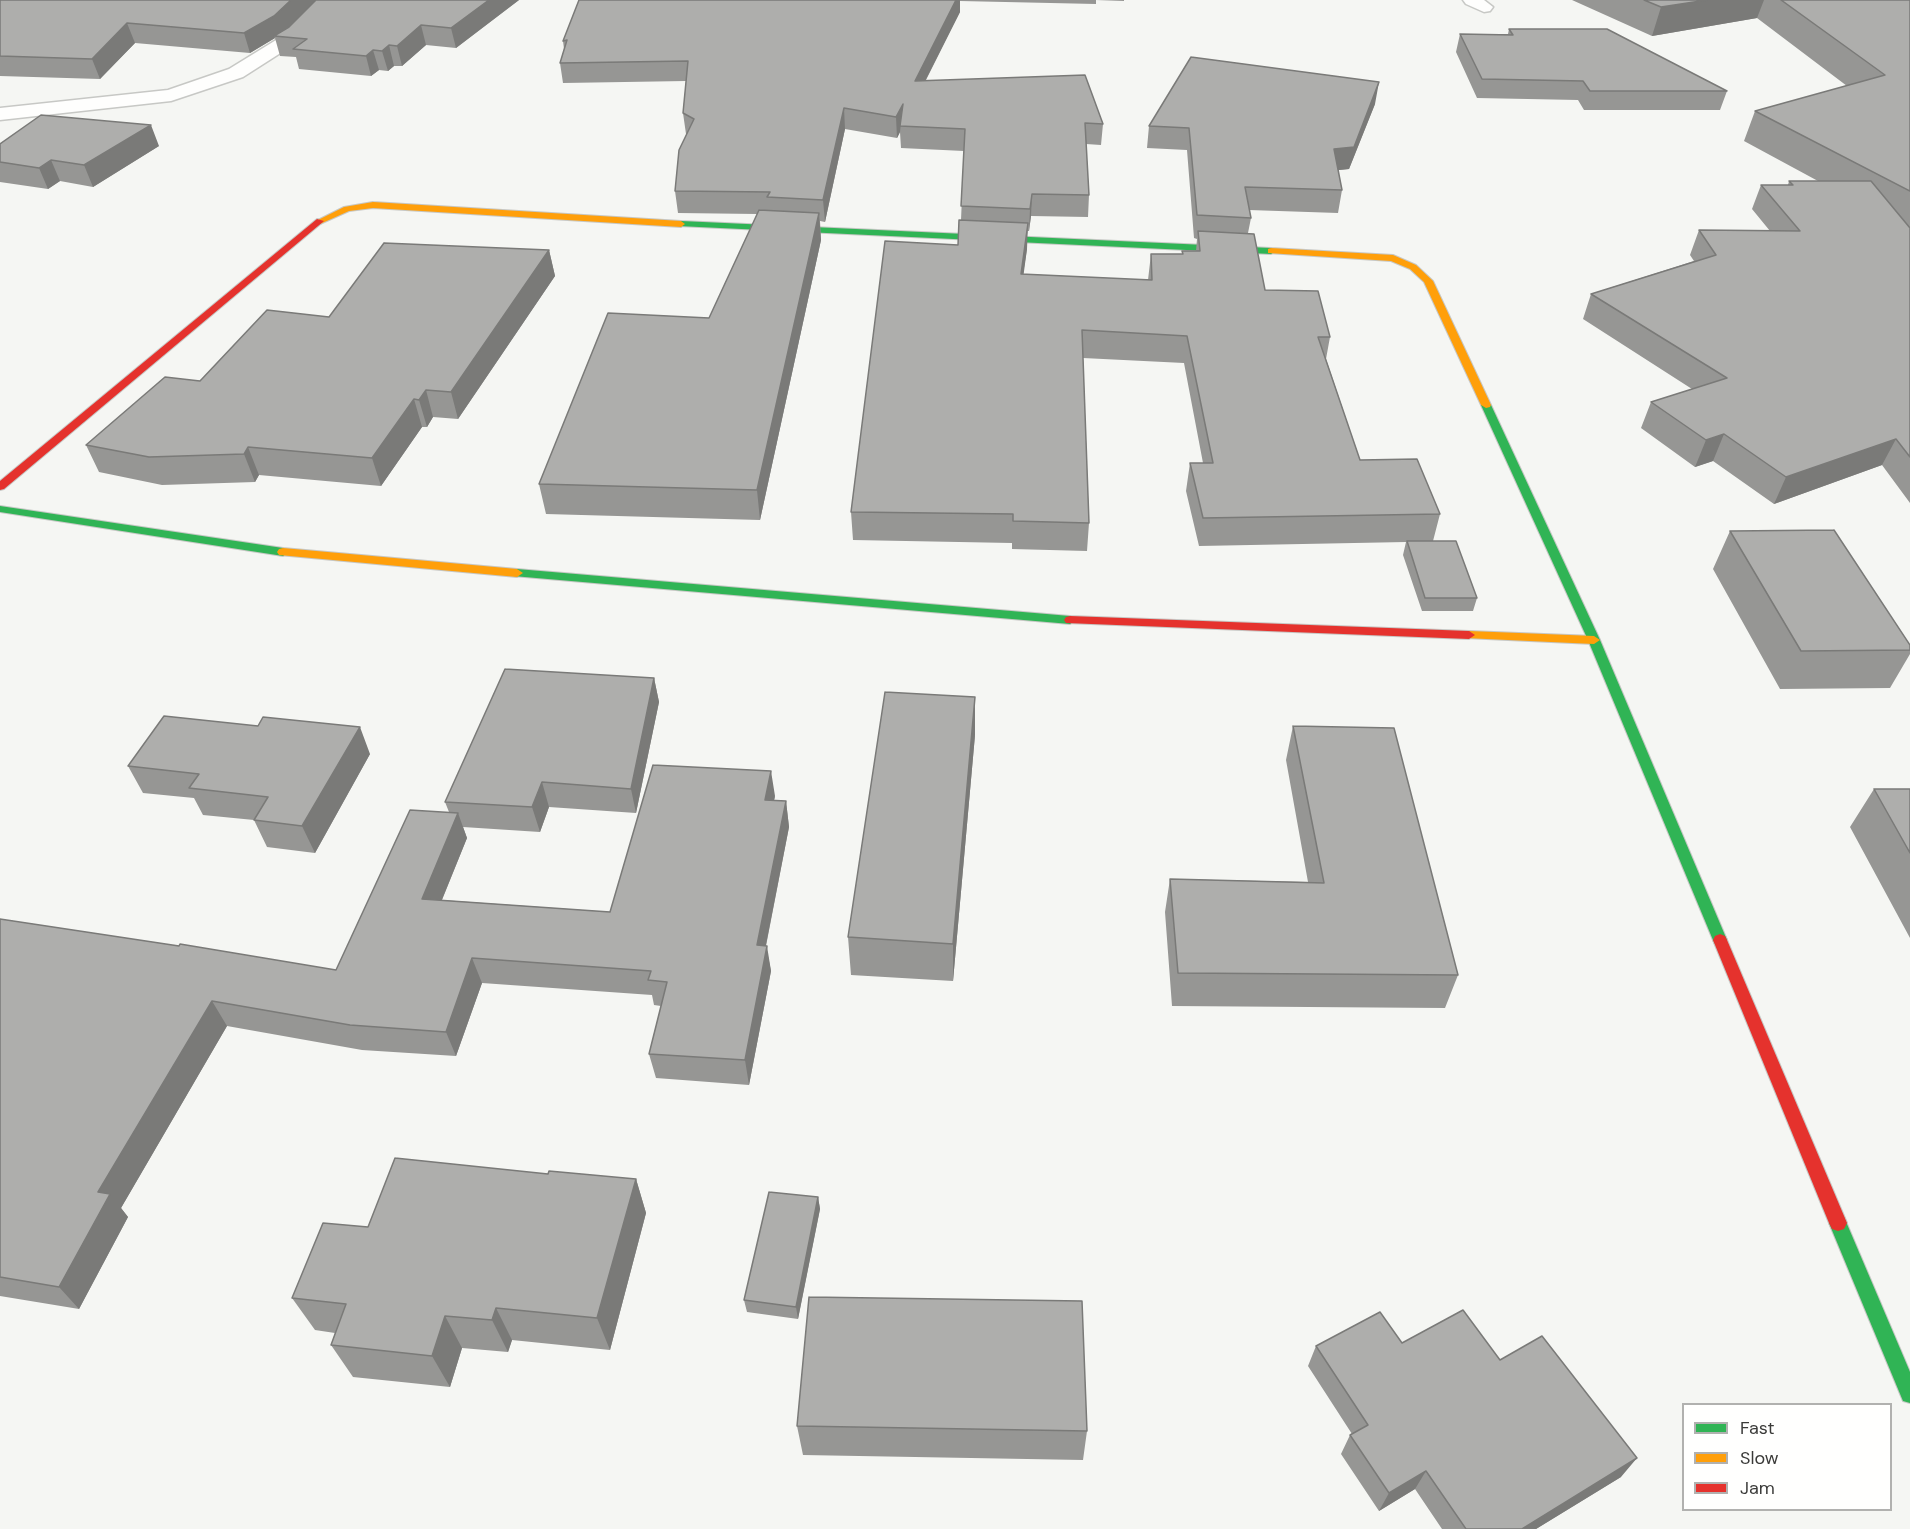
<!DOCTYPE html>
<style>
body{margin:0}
#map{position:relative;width:1910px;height:1529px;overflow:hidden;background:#f5f6f3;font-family:"DM Sans",sans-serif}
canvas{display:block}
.legend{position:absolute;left:1682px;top:1403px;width:210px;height:108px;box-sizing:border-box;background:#fffffe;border:2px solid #b1b1af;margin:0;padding:8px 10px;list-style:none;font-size:18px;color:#3b3b39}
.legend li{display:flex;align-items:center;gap:12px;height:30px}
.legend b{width:30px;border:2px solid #b1b1af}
</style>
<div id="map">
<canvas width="1910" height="1529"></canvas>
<ul class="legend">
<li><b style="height:8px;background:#30b455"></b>Fast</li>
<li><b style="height:8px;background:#ff9f0a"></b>Slow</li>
<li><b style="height:8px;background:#e5322d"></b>Jam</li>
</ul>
</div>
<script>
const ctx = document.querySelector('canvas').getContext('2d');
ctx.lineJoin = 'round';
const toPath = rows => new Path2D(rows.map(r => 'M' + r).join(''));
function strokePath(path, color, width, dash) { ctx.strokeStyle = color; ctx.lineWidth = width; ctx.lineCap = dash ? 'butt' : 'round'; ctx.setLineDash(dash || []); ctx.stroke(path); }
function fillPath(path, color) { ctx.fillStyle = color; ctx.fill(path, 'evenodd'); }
const street = toPath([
 [320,0,339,0,293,45,243,77,171,101,0,120,0,108,168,90,229,69,281,37,320,0],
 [1463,0,1484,0,1493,7,1490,11,1484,12,1466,4,1463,0]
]);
const fast = toPath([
 [681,221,1271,248,1276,251,1271,254,678,226,678,222,681,221],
 [1486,402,1491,405,1600,640,1727,940,1725,944,1720,946,1715,944,1713,940,1588,640,1481,405,1486,402],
 [0,506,283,548,289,552,283,556,0,512,0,506],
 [517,569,1070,616,1076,620,1070,624,513,576,511,573,517,569],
 [1838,1215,1844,1217,1910,1372,1910,1403,1903,1401,1829,1223,1832,1217,1838,1215]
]);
const slow = toPath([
 [373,202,681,221,685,224,681,227,373,208,349,211,320,224,316,221,344,207,373,202],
 [1271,248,1393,255,1416,265,1433,281,1491,405,1490,407,1486,408,1481,405,1424,282,1410,269,1391,261,1268,253,1268,249,1271,248],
 [283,548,517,569,523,573,517,577,279,555,277,552,279,549,283,548],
 [1469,631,1594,636,1600,640,1594,644,1465,638,1463,635,1469,631]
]);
const jam = toPath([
 [317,219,324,221,4,489,0,490,0,481,317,219],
 [1070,616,1469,631,1475,635,1469,639,1066,623,1064,620,1066,617,1070,616],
 [1720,934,1725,936,1727,940,1847,1223,1844,1229,1838,1231,1832,1229,1829,1223,1713,940,1715,936,1720,934]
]);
const wall = toPath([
 [0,0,519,0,456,48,426,45,402,66,394,66,388,71,379,70,371,76,299,69,296,57,280,56,275,38,250,53,135,43,100,79,0,76],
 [579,0,1124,0,1124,1,1096,0,1096,4,960,1,960,12,926,80,1103,124,1101,145,1086,144,1089,195,1088,217,1031,216,1029,231,1027,231,1027,249,1023,274,1148,280,1151,254,1182,254,1182,251,1196,251,1197,239,1194,238,1187,150,1147,148,1149,126,1375,104,1349,169,1338,170,1342,190,1338,213,1249,210,1251,218,1248,233,1265,290,1330,337,1326,359,1360,460,1440,514,1433,541,1477,598,1473,611,1422,611,1403,555,1406,542,1199,546,1186,491,1190,463,1203,463,1184,363,1083,358,1089,523,1087,551,1012,549,1012,543,853,540,851,512,958,245,961,220,964,151,901,148,900,132,897,138,845,129,825,222,820,221,821,240,760,520,546,514,539,484,709,318,757,214,678,213,675,191,687,134,686,134,683,113,686,81,563,83,560,63,564,49,563,41],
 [1572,0,1910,0,1910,503,1882,465,1774,504,1713,461,1695,467,1641,428,1651,402,1692,389,1583,319,1591,294,1694,261,1690,255,1699,230,1770,231,1752,209,1761,185,1788,185,1789,181,1818,181,1744,141,1755,111,1847,86,1757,18,1652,36],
 [1509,29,1727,91,1720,110,1584,110,1578,100,1477,98,1456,52,1460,34,1508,34],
 [0,144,159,146,93,187,60,181,48,189,0,182],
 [549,250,555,276,458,419,433,417,427,427,422,427,381,486,259,475,255,482,162,485,99,472,86,445,200,381,329,317],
 [1730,531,1910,645,1910,654,1890,688,1780,689,1713,569],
 [654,678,659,702,636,813,549,807,540,832,463,827,467,838,442,900,610,912,775,796,774,800,786,801,789,827,766,946,771,971,749,1085,656,1078,649,1054,661,1006,654,1005,652,995,482,983,456,1056,362,1050,227,1026,121,1208,128,1217,79,1309,0,1296,0,919,336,970,449,812,445,802],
 [1293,726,1458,975,1445,1008,1172,1006,1165,912,1170,879,1308,882,1286,760],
 [975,735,953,981,851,975,848,937],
 [370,754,315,853,267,847,254,820,203,815,194,798,143,793,128,766],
 [1874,789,1910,789,1910,938,1850,827],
 [548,1174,636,1179,646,1213,610,1350,512,1340,508,1352,462,1348,450,1387,353,1377,331,1345,335,1333,315,1330,292,1298,368,1227],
 [818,1197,820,1209,798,1319,747,1312,744,1300],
 [1402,1343,1500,1360,1621,1477,1536,1529,1442,1529,1415,1489,1379,1511,1341,1454,1350,1435,1352,1434,1308,1366,1316,1346],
 [797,1426,1087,1431,1083,1460,803,1455]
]);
const shadedWall = toPath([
 [291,0,318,0,280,35,274,36,275,38,250,53,244,33],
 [489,0,519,0,456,48,451,28],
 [956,0,960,0,960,12,915,101,915,81],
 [1707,0,1764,0,1757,18,1652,36,1661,7],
 [127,23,135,43,100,79,92,59],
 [421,25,426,45,402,66,397,46],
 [389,45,394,66,388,71,382,51],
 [373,50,379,70,371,76,366,56],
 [1379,82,1375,104,1349,169,1330,171,1334,149],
 [903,104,900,132,897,138,896,117],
 [844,108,845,129,825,222,823,200],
 [151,125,159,146,93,187,84,165],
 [51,160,60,181,48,189,39,168],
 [1032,194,1031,216,1029,231,1030,209],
 [819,213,821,240,760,520,757,490],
 [1028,223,1027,249,1020,301,1021,274],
 [549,250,555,276,458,419,451,392],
 [426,390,433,417,427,427,419,400],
 [414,399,422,427,381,486,372,458],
 [1724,434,1713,461,1695,467,1706,440],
 [1896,439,1882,465,1774,504,1786,477],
 [248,447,259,475,255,482,244,454],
 [654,678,659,702,636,813,631,789],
 [975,697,975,735,953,981,953,944],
 [360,727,370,754,315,853,302,826],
 [771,771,775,796,769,826,765,800],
 [542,782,549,807,540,832,532,807],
 [786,801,789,827,761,970,757,945],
 [458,813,467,838,432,924,422,899],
 [767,946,771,971,749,1085,745,1060],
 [472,958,482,983,456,1056,446,1032],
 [212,1001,227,1026,121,1208,128,1217,79,1309,59,1287,98,1192],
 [636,1179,646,1213,610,1350,597,1318],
 [818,1197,820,1209,798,1319,796,1307],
 [496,1308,512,1340,508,1352,492,1320],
 [445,1316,462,1348,450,1387,432,1356],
 [1637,1458,1621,1477,1536,1529,1522,1529],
 [1426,1471,1415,1489,1379,1511,1389,1493]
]);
const building = toPath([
 [0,0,291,0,274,16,244,33,127,23,92,59,0,56,0,0],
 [316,0,489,0,451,28,421,25,397,46,389,45,382,51,373,50,366,56,293,49,307,39,274,36,289,27,316,0],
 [579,0,956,0,915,81,1085,75,1103,124,1085,123,1089,195,1032,194,1030,209,961,206,965,129,900,126,903,104,896,117,844,108,823,200,767,197,770,192,675,191,679,150,694,119,683,113,688,61,560,63,567,40,563,41,579,0],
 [1644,0,1707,0,1661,7,1644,0],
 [1781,0,1910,0,1910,191,1755,111,1885,75,1781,0],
 [1509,29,1607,29,1727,91,1590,91,1583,81,1482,79,1460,34,1513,35,1509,29],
 [1191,57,1379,82,1354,147,1334,149,1342,190,1245,187,1251,218,1197,215,1189,128,1149,126,1191,57],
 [41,115,151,125,84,165,51,160,39,168,0,162,0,144,41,115],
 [1789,181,1871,181,1910,228,1910,457,1896,439,1786,477,1724,434,1706,440,1651,402,1727,378,1591,294,1716,255,1699,230,1800,231,1761,185,1793,185,1789,181],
 [759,210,819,213,757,490,539,484,608,313,709,318,759,210],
 [959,220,1028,223,1021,274,1152,280,1151,254,1183,254,1182,251,1200,251,1198,231,1254,234,1265,290,1318,291,1330,337,1318,337,1360,460,1417,459,1440,514,1203,518,1190,463,1213,463,1187,336,1082,330,1089,523,1013,521,1013,514,851,512,885,241,958,245,959,220],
 [384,243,549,250,451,392,426,390,419,400,414,399,372,458,248,447,244,454,149,457,86,445,165,377,200,381,267,310,329,317,384,243],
 [1834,530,1910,645,1910,650,1801,651,1730,531,1834,530],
 [1407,541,1456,541,1477,598,1425,598,1407,541],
 [505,669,654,678,631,789,542,782,532,807,445,802,505,669],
 [885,692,975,697,953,944,848,937,885,692],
 [164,716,258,726,263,717,360,727,302,826,254,820,268,797,189,788,199,774,128,766,164,716],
 [1293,726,1394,728,1458,975,1178,973,1170,879,1324,883,1293,726],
 [653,765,771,771,765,800,786,801,757,945,767,946,745,1060,649,1054,667,982,648,980,651,971,472,958,446,1032,350,1025,212,1001,98,1192,110,1194,59,1287,0,1277,0,919,179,946,180,944,336,970,410,810,458,813,422,899,610,912,653,765],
 [1874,789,1910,789,1910,853,1874,789],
 [395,1158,548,1174,549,1171,636,1179,597,1318,496,1308,492,1320,445,1316,432,1356,331,1345,346,1304,292,1298,323,1223,368,1227,395,1158],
 [769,1192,818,1197,796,1307,744,1300,769,1192],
 [809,1297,1082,1301,1087,1431,797,1426,809,1297],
 [1463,1310,1500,1360,1542,1336,1637,1458,1522,1529,1466,1529,1426,1471,1389,1493,1350,1435,1368,1425,1316,1346,1380,1312,1402,1343,1463,1310]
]);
strokePath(street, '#c7c8c5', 3);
strokePath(fast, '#c7c8c5', 2);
strokePath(slow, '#c7c8c5', 2);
strokePath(jam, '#c7c8c5', 2);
fillPath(street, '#fefefd');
fillPath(fast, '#30b455');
fillPath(slow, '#ff9f0a');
fillPath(jam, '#e5322d');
fillPath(wall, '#969694');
fillPath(shadedWall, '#7a7a78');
fillPath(building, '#aeaeac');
strokePath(building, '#7a7a78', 1.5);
</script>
